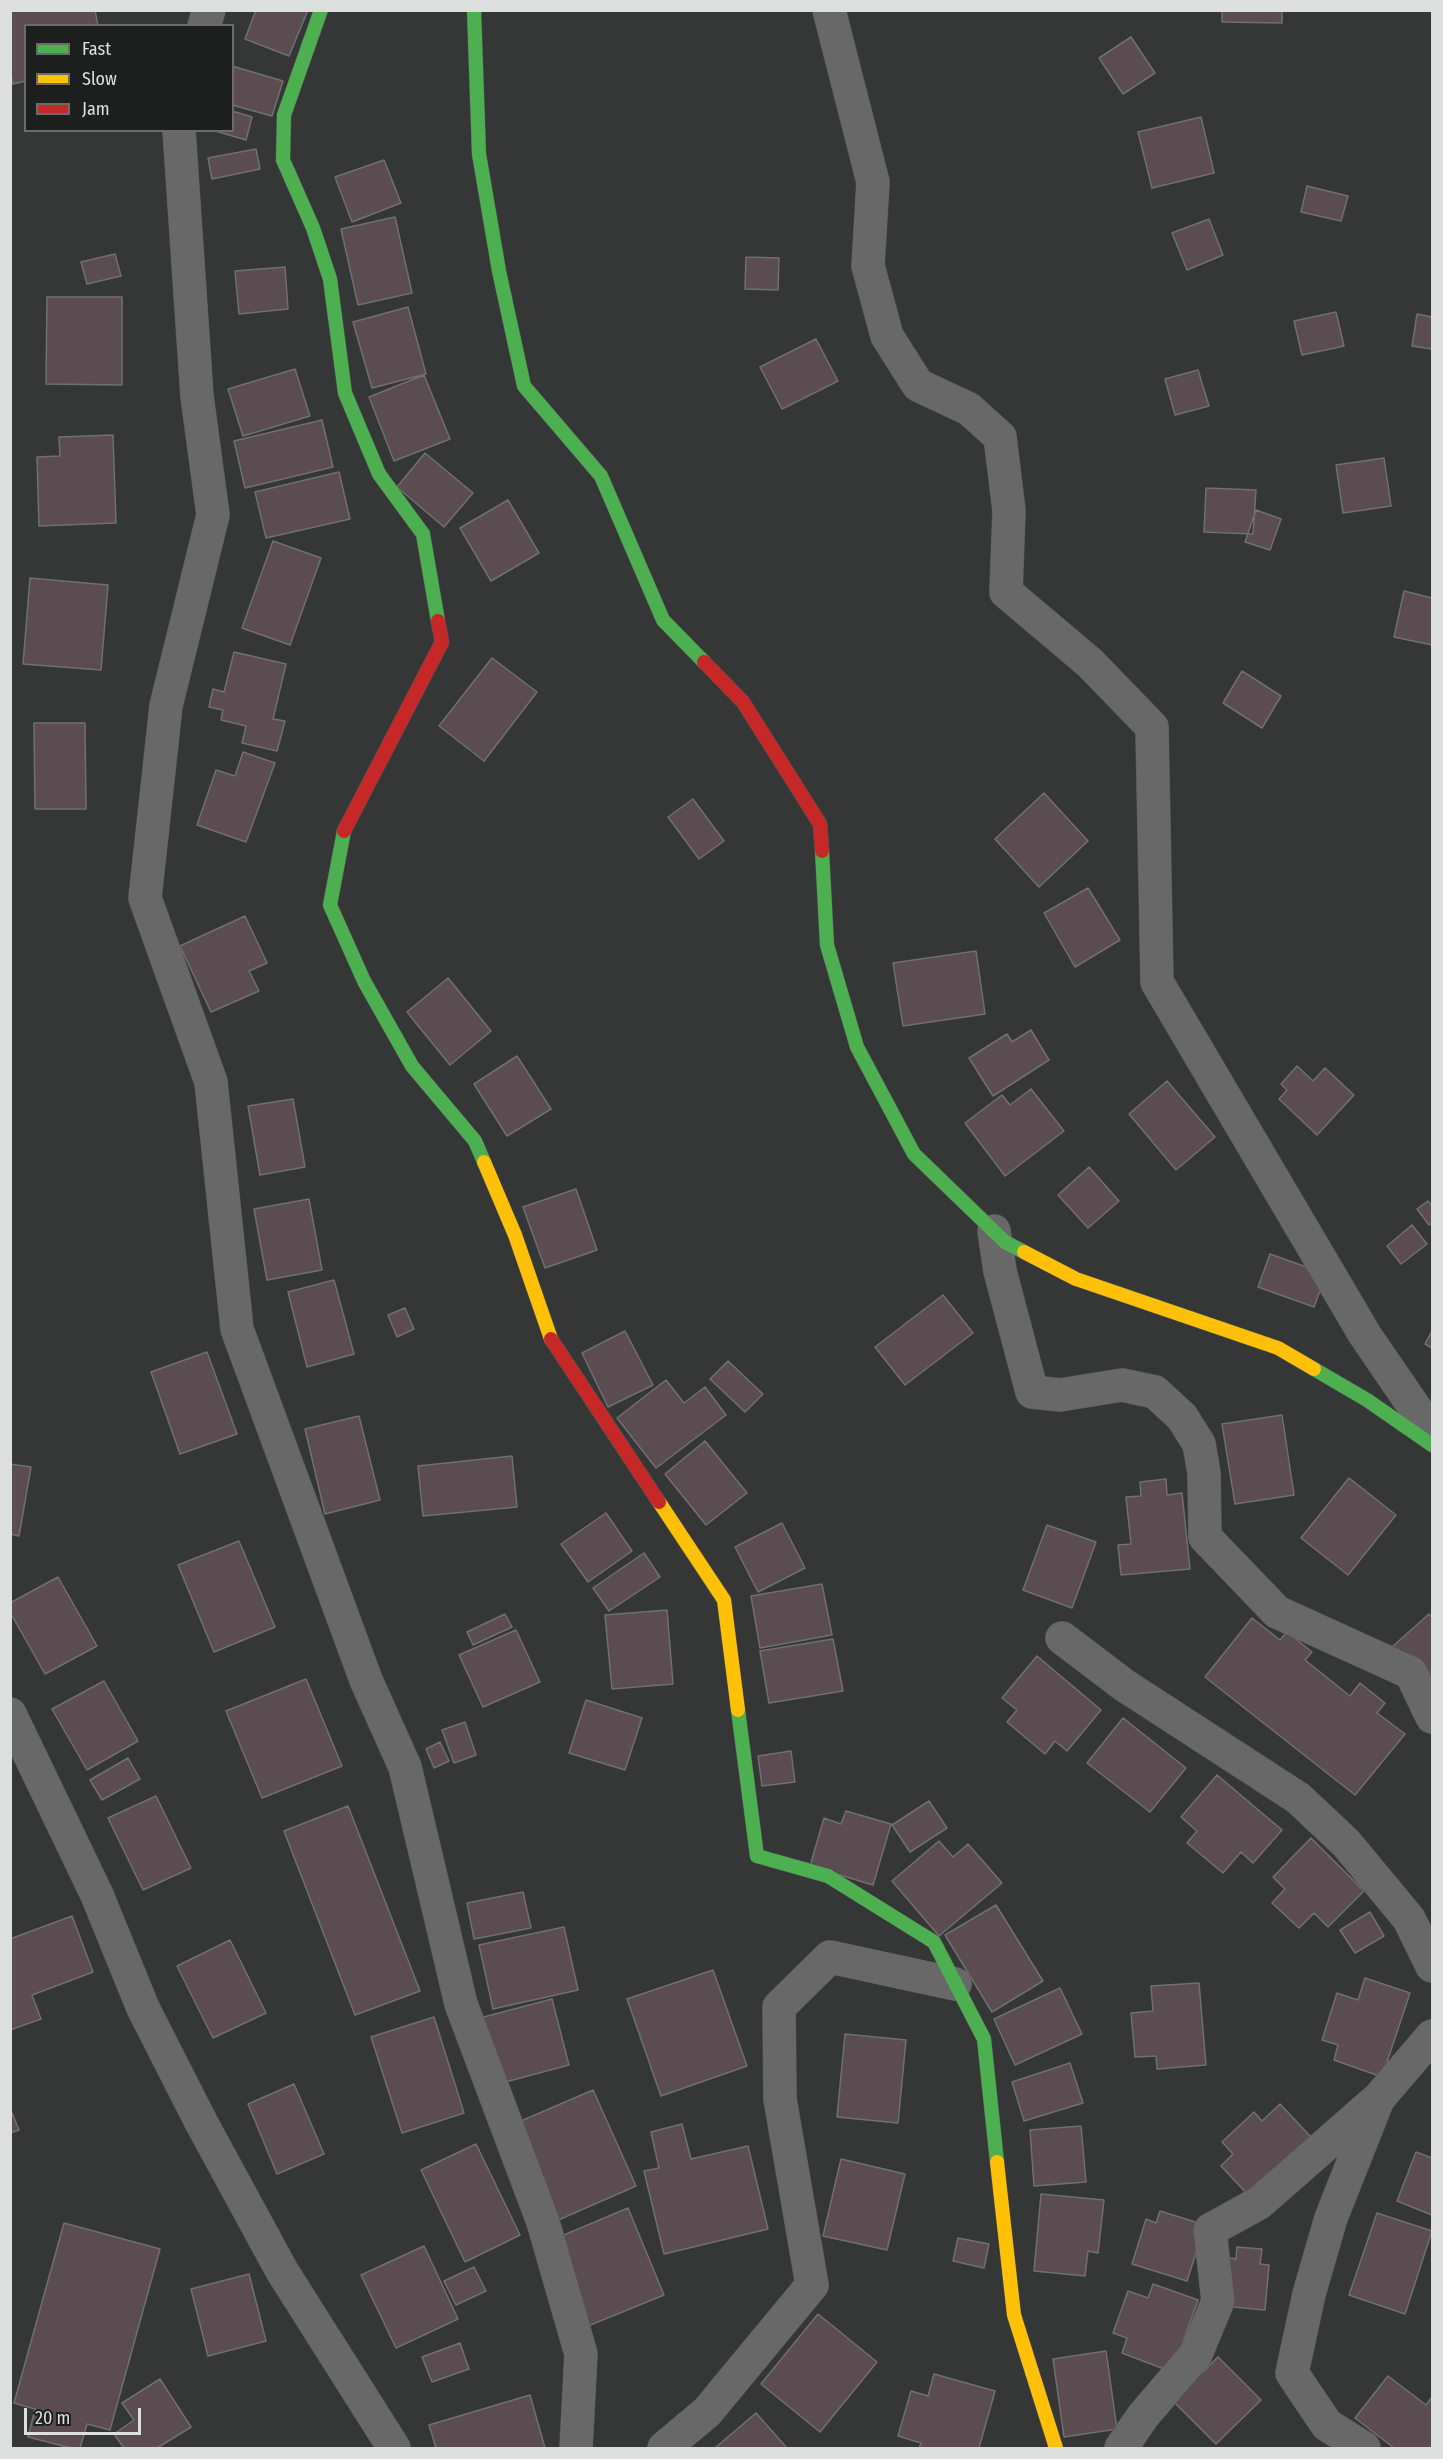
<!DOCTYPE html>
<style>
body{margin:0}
#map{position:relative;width:1443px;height:2459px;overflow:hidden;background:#353736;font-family:"Fira Sans Condensed",sans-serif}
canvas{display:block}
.frame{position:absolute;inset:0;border:12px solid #dcdfde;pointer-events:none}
.legend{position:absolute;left:24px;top:24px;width:210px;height:108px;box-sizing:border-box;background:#1d1f1e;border:2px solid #696c6b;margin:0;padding:8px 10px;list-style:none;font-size:18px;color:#dcdfde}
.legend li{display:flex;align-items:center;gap:12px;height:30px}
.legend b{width:30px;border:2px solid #696c6b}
.scale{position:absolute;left:24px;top:2408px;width:117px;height:27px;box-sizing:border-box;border:3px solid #dcdfde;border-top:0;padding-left:8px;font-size:18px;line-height:21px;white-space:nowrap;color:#dcdfde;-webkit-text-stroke:4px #1d1f1e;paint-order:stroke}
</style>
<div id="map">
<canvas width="1443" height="2459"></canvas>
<div class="frame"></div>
<ul class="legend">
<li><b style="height:8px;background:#4caf50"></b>Fast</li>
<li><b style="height:8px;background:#ffc107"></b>Slow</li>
<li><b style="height:8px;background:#c62828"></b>Jam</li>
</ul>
<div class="scale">20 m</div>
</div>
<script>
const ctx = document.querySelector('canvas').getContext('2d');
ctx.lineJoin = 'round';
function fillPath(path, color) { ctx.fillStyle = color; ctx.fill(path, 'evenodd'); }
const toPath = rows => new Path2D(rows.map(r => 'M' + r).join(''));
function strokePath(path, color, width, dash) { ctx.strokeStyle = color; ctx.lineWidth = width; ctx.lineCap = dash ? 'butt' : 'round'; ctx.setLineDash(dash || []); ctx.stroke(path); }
const building = toPath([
 [10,10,95,10,98,26,26,26,26,81,13,84,10,70,10,10],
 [256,10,308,10,289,56,245,39,256,10],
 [1222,10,1282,10,1282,23,1222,22,1222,10],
 [1131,37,1155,73,1123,94,1099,58,1131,37],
 [232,66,283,81,272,116,232,105,232,66],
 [232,111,252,117,246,140,212,130,232,130,232,111],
 [1201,117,1214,173,1152,188,1138,132,1201,117],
 [256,149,260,169,212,179,208,158,256,149],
 [384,160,401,203,352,222,335,177,384,160],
 [1307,186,1348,196,1341,221,1301,212,1307,186],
 [395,217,412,293,358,305,341,229,395,217],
 [1209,219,1223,255,1187,270,1172,233,1209,219],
 [115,254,121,276,87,284,81,262,115,254],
 [746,257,779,258,778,290,745,289,746,257],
 [285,267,288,309,239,314,235,271,285,267],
 [47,297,122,297,122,385,46,384,47,297],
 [408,307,426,374,372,388,353,322,408,307],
 [1336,312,1344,346,1302,355,1294,321,1336,312],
 [1417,314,1432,317,1432,349,1412,346,1417,314],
 [816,339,838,381,782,409,760,367,816,339],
 [295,369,310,416,243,436,228,389,295,369],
 [1198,370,1209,406,1175,415,1165,379,1198,370],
 [424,375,450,439,394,461,369,397,424,375],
 [322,420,333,467,245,488,234,441,322,420],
 [113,435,116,523,39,526,37,457,60,456,59,437,113,435],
 [425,453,473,493,444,527,397,487,425,453],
 [1384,458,1391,506,1343,513,1336,465,1384,458],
 [339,472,350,519,266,538,255,492,339,472],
 [1206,488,1256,490,1253,534,1204,532,1206,488],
 [508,500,539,553,491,581,460,528,508,500],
 [1256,510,1281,519,1270,550,1245,542,1256,510],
 [273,541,321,558,290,645,242,628,273,541],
 [30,578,108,585,101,670,23,664,30,578],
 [1404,591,1432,598,1432,645,1394,637,1404,591],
 [234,652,286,664,273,719,285,721,277,751,242,743,246,726,221,720,223,710,209,707,213,689,224,692,234,652],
 [492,658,537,692,484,761,439,726,492,658],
 [1242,671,1281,696,1262,728,1223,703,1242,671],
 [34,723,85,723,86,809,35,809,34,723],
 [243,752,275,763,246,842,197,825,216,770,235,776,243,752],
 [1044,793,1088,841,1039,887,995,839,1044,793],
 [693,799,724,841,699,859,668,817,693,799],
 [1088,888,1120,940,1075,967,1044,913,1088,888],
 [245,916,267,963,249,971,259,991,211,1012,180,946,245,916],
 [976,951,985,1014,903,1026,893,963,976,951],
 [448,978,491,1031,450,1065,407,1012,448,978],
 [1031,1030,1049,1060,993,1096,969,1058,1007,1034,1012,1042,1031,1030],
 [517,1056,551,1109,507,1136,474,1084,517,1056],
 [1297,1066,1313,1081,1325,1068,1354,1095,1317,1135,1279,1099,1287,1090,1281,1084,1297,1066],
 [1167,1081,1215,1137,1176,1170,1129,1114,1167,1081],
 [1031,1089,1064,1131,1005,1176,965,1123,1002,1095,1010,1105,1031,1089],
 [293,1099,305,1167,260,1175,248,1106,293,1099],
 [1089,1167,1119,1201,1088,1228,1058,1195,1089,1167],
 [576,1189,597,1250,545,1268,523,1207,576,1189],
 [309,1199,322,1270,267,1280,254,1209,309,1199],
 [1428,1201,1432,1206,1432,1223,1429,1225,1417,1209,1428,1201],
 [1412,1225,1427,1244,1401,1264,1387,1246,1412,1225],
 [1270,1254,1326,1274,1314,1307,1258,1287,1270,1254],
 [334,1280,354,1354,307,1367,288,1292,334,1280],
 [943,1295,973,1333,905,1385,875,1347,943,1295],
 [405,1308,414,1329,397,1337,388,1315,405,1308],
 [625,1331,653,1385,608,1407,582,1353,625,1331],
 [1432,1331,1432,1348,1425,1344,1432,1331],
 [207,1352,237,1434,180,1454,151,1372,207,1352],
 [728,1361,763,1394,745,1412,710,1379,728,1361],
 [666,1380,684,1403,705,1387,726,1415,656,1468,617,1418,666,1380],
 [1282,1415,1294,1495,1235,1504,1222,1424,1282,1415],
 [359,1416,380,1500,325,1514,305,1429,359,1416],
 [705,1441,747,1493,706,1525,665,1474,705,1441],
 [512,1456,517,1507,423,1516,418,1466,512,1456],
 [10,1464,31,1467,19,1536,10,1534,10,1464],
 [1349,1478,1396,1515,1348,1575,1301,1538,1349,1478],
 [1166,1479,1167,1495,1182,1493,1190,1569,1121,1575,1118,1545,1131,1544,1126,1497,1141,1496,1140,1482,1166,1479],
 [606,1513,632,1551,588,1582,561,1544,606,1513],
 [782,1523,805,1568,758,1592,735,1547,782,1523],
 [1047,1525,1096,1542,1072,1608,1023,1590,1047,1525],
 [239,1541,275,1627,214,1652,178,1565,239,1541],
 [644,1553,660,1577,609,1611,593,1588,644,1553],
 [58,1577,97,1646,45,1674,10,1612,10,1603,58,1577],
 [822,1584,832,1635,760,1648,751,1596,822,1584],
 [667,1610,673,1684,612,1689,605,1615,667,1610],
 [505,1614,512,1627,473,1645,467,1632,505,1614],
 [1429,1614,1432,1617,1432,1690,1392,1647,1429,1614],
 [1252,1618,1280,1640,1287,1632,1312,1652,1305,1660,1350,1696,1360,1683,1385,1703,1377,1713,1405,1734,1355,1795,1205,1677,1252,1618],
 [516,1630,540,1682,483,1707,459,1655,516,1630],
 [833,1639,843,1691,769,1703,760,1651,833,1639],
 [1037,1656,1101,1710,1067,1751,1055,1741,1045,1754,1007,1722,1017,1710,1002,1698,1037,1656],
 [306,1679,342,1766,262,1798,226,1711,306,1679],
 [104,1681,138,1741,87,1770,52,1709,104,1681],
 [586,1700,642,1718,625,1770,569,1753,586,1700],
 [1123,1718,1186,1768,1150,1812,1087,1763,1123,1718],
 [465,1722,476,1755,454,1763,442,1730,465,1722],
 [440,1742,449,1761,434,1768,426,1749,440,1742],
 [791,1751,795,1782,762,1786,758,1756,791,1751],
 [128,1758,140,1779,102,1800,90,1780,128,1758],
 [1217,1775,1282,1830,1253,1863,1241,1852,1223,1873,1187,1843,1197,1831,1181,1817,1217,1775],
 [156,1796,191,1868,143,1890,108,1818,156,1796],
 [929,1801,947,1828,910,1852,892,1825,929,1801],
 [348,1806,420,1991,355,2015,284,1831,348,1806],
 [846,1811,891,1824,873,1885,810,1866,824,1818,841,1824,846,1811],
 [1311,1838,1364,1891,1328,1927,1314,1913,1299,1928,1272,1903,1285,1889,1273,1877,1311,1838],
 [939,1841,953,1857,968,1844,1002,1883,939,1936,892,1881,939,1841],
 [523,1892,531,1928,474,1939,467,1903,523,1892],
 [996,1905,1043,1981,992,2012,945,1935,996,1905],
 [1370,1912,1384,1936,1355,1953,1340,1930,1370,1912],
 [72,1916,93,1972,32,1995,41,2019,10,2030,10,1939,72,1916],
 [564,1927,578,1990,493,2009,479,1945,564,1927],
 [230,1940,266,2013,213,2038,177,1966,230,1940],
 [713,1970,747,2066,661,2096,627,1999,713,1970],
 [1365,1978,1410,1993,1382,2077,1334,2060,1338,2045,1322,2040,1337,1993,1358,2000,1365,1978],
 [1199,1983,1206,2065,1157,2069,1156,2056,1135,2057,1131,2013,1153,2011,1151,1986,1199,1983],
 [1060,1988,1082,2034,1015,2065,994,2019,1060,1988],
 [552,1999,569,2065,498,2084,480,2018,552,1999],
 [434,2017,464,2113,402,2133,371,2037,434,2017],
 [845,2034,906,2040,898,2123,837,2117,845,2034],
 [1070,2063,1083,2103,1024,2121,1012,2082,1070,2063],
 [294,2084,324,2154,277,2174,248,2104,294,2084],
 [593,2090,636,2186,556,2221,514,2124,593,2090],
 [1280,2104,1311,2137,1249,2196,1221,2166,1233,2154,1222,2142,1254,2112,1262,2121,1280,2104],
 [12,2113,19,2130,10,2133,10,2114,12,2113],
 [682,2124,691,2159,748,2146,768,2229,664,2254,644,2171,659,2168,651,2132,682,2124],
 [1081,2126,1086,2182,1034,2186,1030,2130,1081,2126],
 [476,2144,520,2235,465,2262,421,2170,476,2144],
 [1416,2152,1432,2158,1432,2215,1397,2201,1416,2152],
 [841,2159,905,2174,887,2250,823,2236,841,2159],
 [1041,2194,1104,2200,1098,2253,1088,2251,1085,2276,1034,2271,1041,2194],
 [628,2208,664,2295,588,2326,552,2240,628,2208],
 [1160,2211,1205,2225,1187,2281,1132,2264,1146,2219,1156,2223,1160,2211],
 [1377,2213,1432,2231,1405,2314,1349,2295,1377,2213],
 [64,2223,160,2249,110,2430,87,2424,80,2448,71,2448,28,2437,35,2409,14,2403,64,2223],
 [958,2238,989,2244,984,2268,953,2261,958,2238],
 [424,2246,458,2319,396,2348,361,2275,424,2246],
 [1237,2247,1262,2249,1260,2264,1269,2265,1265,2310,1222,2306,1226,2257,1236,2259,1237,2247],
 [474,2267,486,2291,456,2305,444,2281,474,2267],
 [249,2274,266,2341,208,2356,191,2289,249,2274],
 [1153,2284,1198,2300,1172,2372,1122,2353,1127,2338,1113,2333,1128,2291,1148,2298,1153,2284],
 [818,2314,877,2362,820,2432,761,2384,818,2314],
 [460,2343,469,2369,432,2382,422,2357,460,2343],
 [1106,2351,1117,2429,1064,2437,1053,2359,1106,2351],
 [1218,2357,1261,2400,1216,2444,1173,2401,1218,2357],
 [934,2374,995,2391,979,2448,919,2448,921,2443,898,2436,911,2391,928,2396,934,2374],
 [1388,2376,1426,2405,1432,2397,1432,2448,1394,2448,1355,2418,1388,2376],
 [160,2379,191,2427,157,2448,124,2448,114,2434,134,2420,122,2403,160,2379],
 [530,2395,545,2448,436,2448,429,2425,530,2395],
 [756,2413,787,2448,715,2448,756,2413]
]);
const street = toPath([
 [829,10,873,182,868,266,887,336,918,385,969,409,1000,437,1009,511,1006,592,1090,663,1152,727,1157,982,1365,1335,1432,1433],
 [204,26,209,10],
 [179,130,197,396,213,515,166,706,145,898,211,1082,237,1329,366,1680,405,1767,461,2004,543,2222,581,2354,576,2448],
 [994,1231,1000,1271,1032,1392,1060,1395,1122,1385,1155,1392,1182,1417,1199,1444,1204,1473,1205,1537,1277,1612,1411,1673,1432,1717],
 [1062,1638,1124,1685,1298,1798,1346,1843,1409,1919,1432,1966],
 [10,1714,97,1895,143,2008,201,2122,282,2271,394,2448],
 [664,2448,707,2412,812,2285,780,2099,779,2007,830,1957,955,1984],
 [1121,2448,1143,2416,1196,2354,1218,2301,1210,2230,1259,2203,1379,2098,1432,2036],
 [1364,2448,1327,2425,1292,2373,1309,2294,1331,2218,1377,2102]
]);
const fast = toPath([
 [321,10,284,115,283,160,313,228,330,279,345,393,379,474,423,534,438,621],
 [474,10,479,154,499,271,524,386,601,476,663,620,704,662],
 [344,831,330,905,364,981,412,1066,475,1141,484,1162],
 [822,851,827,945,857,1047,914,1154,1005,1242,1024,1252],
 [1314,1369,1367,1400,1432,1445],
 [738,1710,757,1856,828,1876,934,1942,984,2039,997,2162]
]);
const slow = toPath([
 [484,1162,515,1235,551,1339],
 [1024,1252,1076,1279,1278,1348,1314,1369],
 [659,1502,724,1600,738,1710],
 [997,2162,1014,2315,1056,2448]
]);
const jam = toPath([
 [704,662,743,702,820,824,822,851],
 [344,831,442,642,438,621],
 [551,1339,659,1502]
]);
fillPath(building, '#5a4c50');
strokePath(building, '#707070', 1.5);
strokePath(street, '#535554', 34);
strokePath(fast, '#535554', 15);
strokePath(slow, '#535554', 15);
strokePath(jam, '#535554', 15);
strokePath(street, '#686868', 33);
strokePath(fast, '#4caf50', 14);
strokePath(slow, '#ffc107', 14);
strokePath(jam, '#c62828', 14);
</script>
